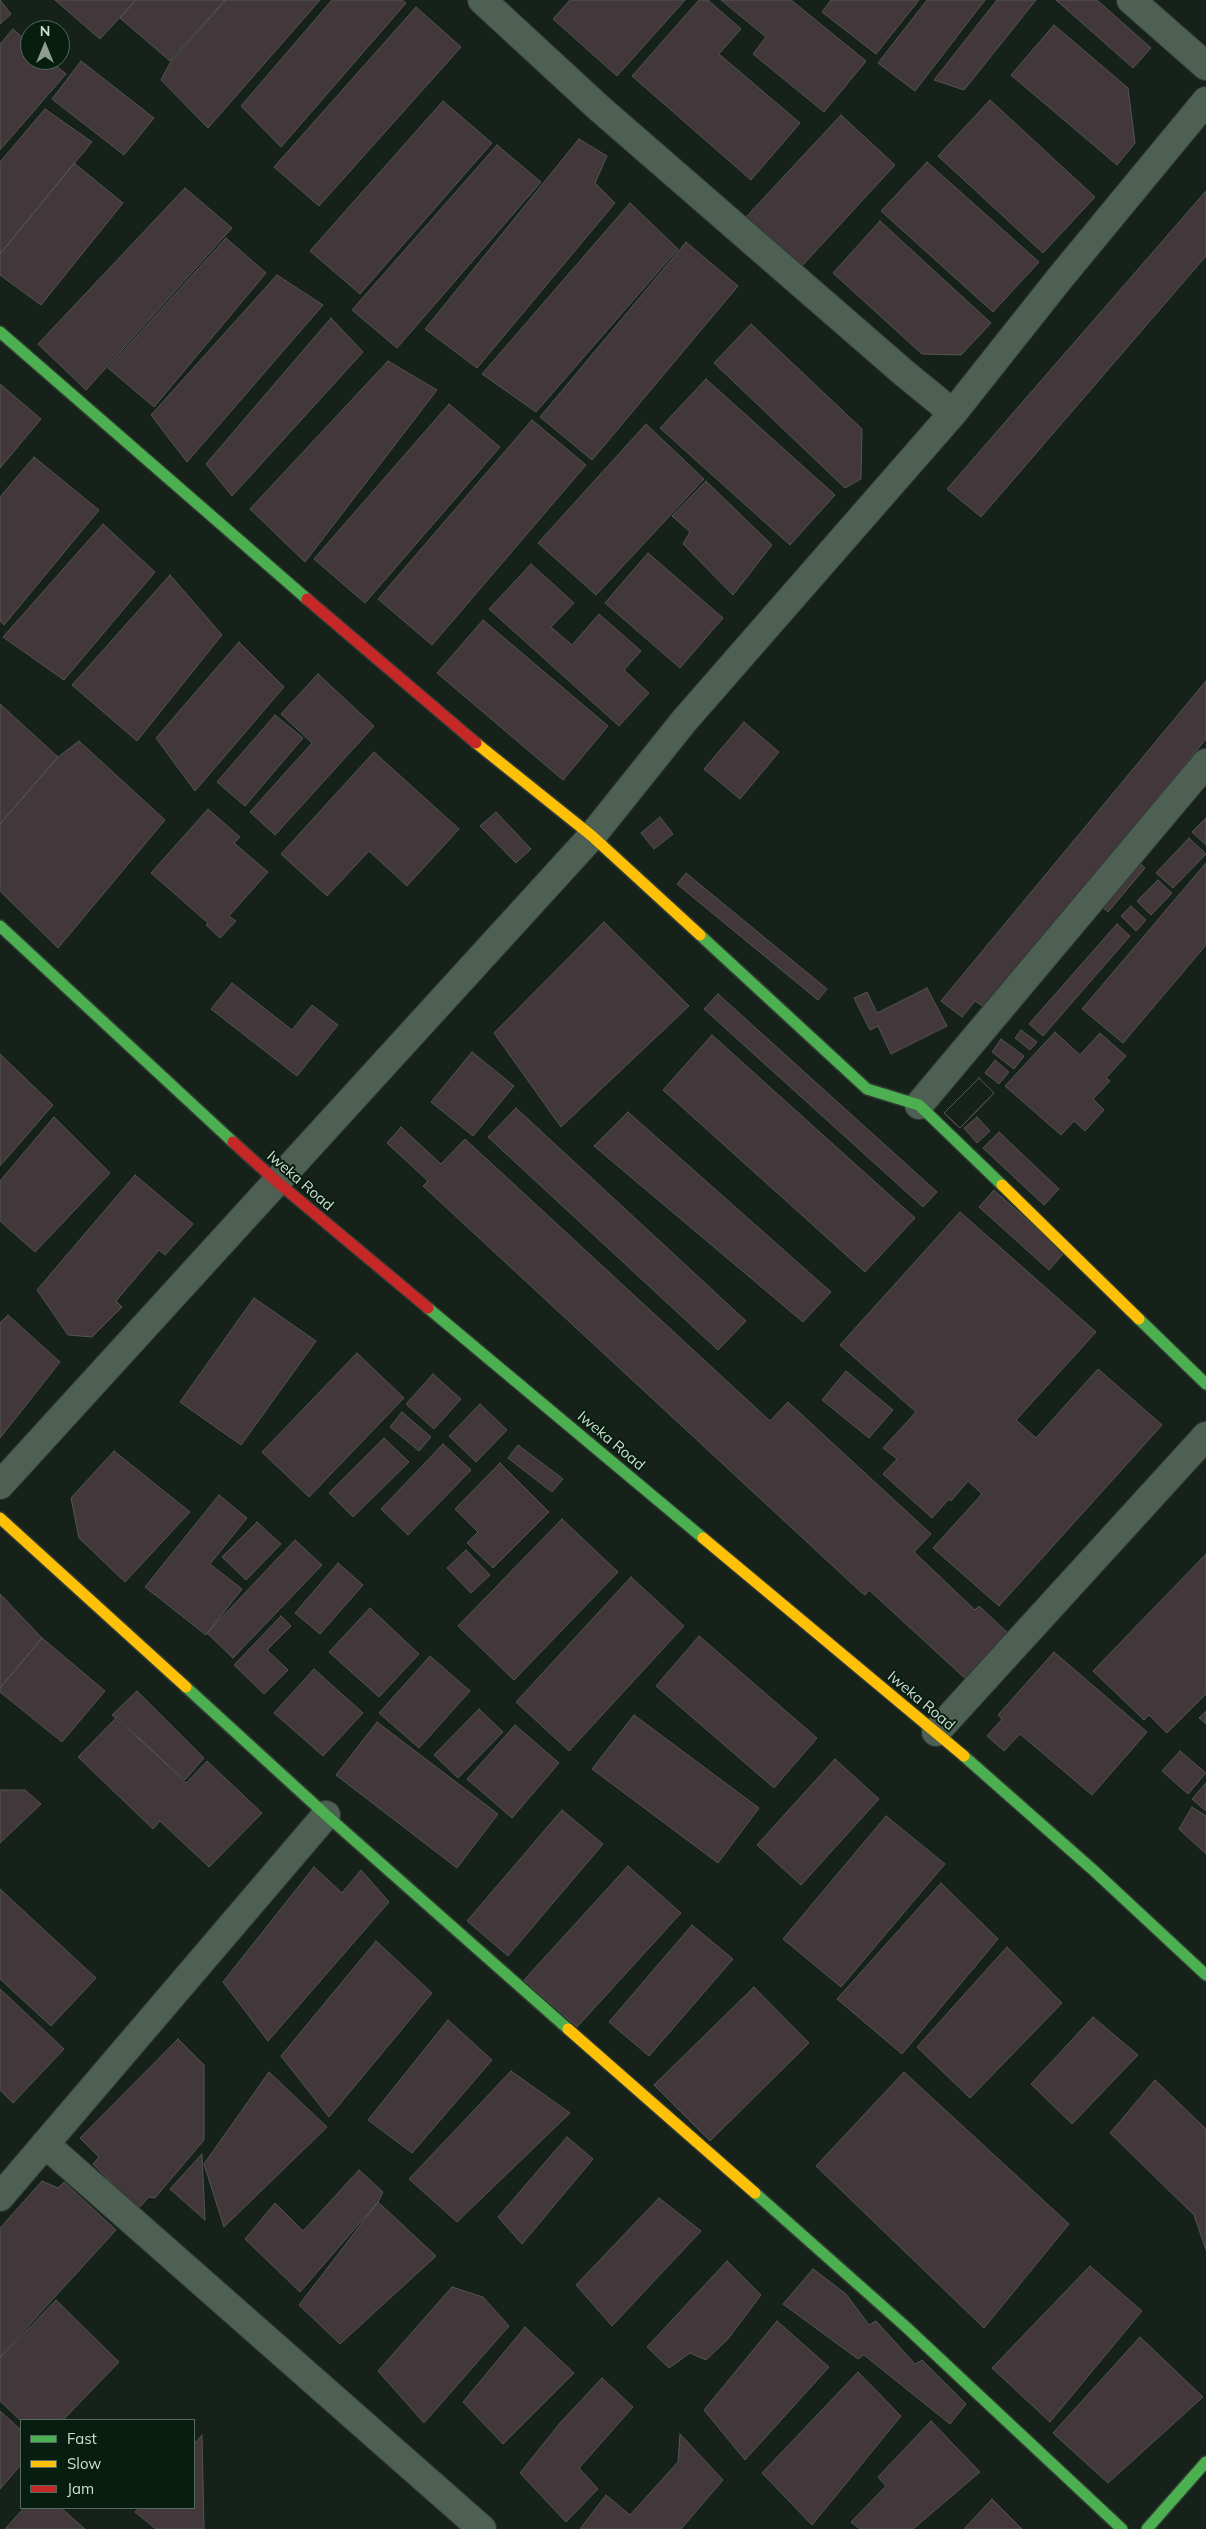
<!DOCTYPE html>
<style>
body{margin:0}
#map{position:relative;width:1206px;height:2529px;overflow:hidden;background:#152119;font-family:Mulish,sans-serif}
canvas{display:block}
.legend{position:absolute;left:20px;top:2419px;width:175px;height:90px;box-sizing:border-box;background:#061d0f;border:1px solid #566a5d;margin:0;padding:6px 9px;list-style:none;font-size:15px;color:#cfded3}
.legend li{display:flex;align-items:center;gap:10px;height:25px}
.legend b{width:25px;border:1px solid #566a5d}
.north{position:absolute;left:20px;top:20px;width:50px;height:50px;box-sizing:border-box;background:#061d0f;border:1px solid #566a5d;border-radius:50%;rotate:0deg;font-size:14px;font-weight:700;line-height:20px;text-align:center;color:#cfded3}
.north::after{content:'';display:block;margin:auto;width:18px;height:22px;background:#8e9c92;clip-path:polygon(50% 0,100% 100%,50% 72%,0 100%)}
</style>
<div id="map">
<canvas width="1206" height="2529"></canvas>
<ul class="legend">
<li><b style="height:6px;background:#4caf50"></b>Fast</li>
<li><b style="height:6px;background:#ffc107"></b>Slow</li>
<li><b style="height:6px;background:#c62828"></b>Jam</li>
</ul>
<div class="north">N</div>
</div>
<script>
const ctx = document.querySelector('canvas').getContext('2d');
ctx.lineJoin = 'round';
function fillPath(path, color) { ctx.fillStyle = color; ctx.fill(path, 'evenodd'); }
const toPath = rows => new Path2D(rows.map(r => 'M' + r).join(''));
function strokePath(path, color, width, dash) { ctx.strokeStyle = color; ctx.lineWidth = width; ctx.lineCap = dash ? 'butt' : 'round'; ctx.setLineDash(dash || []); ctx.stroke(path); }
function label(font, color, halo, rows, align = 'center') {
  ctx.font = font + ' Mulish,sans-serif'; ctx.lineWidth = 4; ctx.setLineDash([]); ctx.textBaseline = 'middle'; ctx.strokeStyle = halo; ctx.fillStyle = color; for (const [text, x, y, turn = 0] of rows) {
    ctx.save(); ctx.translate(x, y); ctx.rotate((+turn || 0) * Math.PI / 180); ctx.textAlign = isNaN(turn) ? turn : align; if (halo) ctx.strokeText(text, 0, 0); ctx.fillText(text, 0, 0); ctx.restore();
  }
}
const building = toPath([
 [0,0,11,14,0,24,0,0],
 [55,0,136,0,100,39,55,0],
 [136,0,225,0,170,61,120,18,136,0],
 [226,0,320,0,208,128,161,80,170,63,226,0],
 [332,0,402,0,406,3,281,147,241,106,332,0],
 [570,0,685,0,617,76,553,19,570,0],
 [699,0,708,0,741,29,719,54,800,123,751,180,632,76,699,0],
 [721,0,791,0,866,61,824,112,753,54,766,37,721,0],
 [831,0,919,0,876,54,822,12,831,0],
 [927,0,985,0,915,91,878,63,927,0],
 [997,0,1036,0,964,90,934,80,997,0],
 [1056,0,1097,0,1151,48,1133,68,1056,0],
 [416,7,461,47,319,206,274,167,416,7],
 [1054,25,1128,88,1135,143,1117,165,1011,75,1054,25],
 [13,29,30,44,30,60,49,60,66,74,0,150,0,44,13,29],
 [81,61,154,118,124,155,52,99,81,61],
 [990,100,1095,197,1043,253,938,156,990,100],
 [443,101,492,143,360,294,310,251,443,101],
 [45,109,92,142,0,254,0,162,45,109],
 [841,115,895,165,801,267,746,217,841,115],
 [579,139,607,156,595,183,615,203,477,368,425,329,579,139],
 [497,145,541,182,397,348,352,310,497,145],
 [927,162,1039,262,993,312,881,211,927,162],
 [74,163,123,203,41,305,0,275,0,254,74,163],
 [185,188,232,228,86,390,38,344,185,188],
 [1206,191,1206,256,981,517,947,489,1206,191],
 [630,203,678,249,536,412,482,374,630,203],
 [880,221,991,323,961,355,922,354,833,273,880,221],
 [226,238,266,273,154,407,108,368,226,238],
 [686,242,738,286,592,460,540,417,686,242],
 [277,275,323,305,187,462,151,415,277,275],
 [331,318,363,352,232,496,206,464,331,318],
 [751,324,862,429,861,479,845,488,714,363,751,324],
 [388,361,437,390,305,562,250,509,388,361],
 [706,379,835,495,790,545,660,428,706,379],
 [0,384,41,419,0,468,0,384],
 [449,404,500,447,365,603,314,559,449,404],
 [532,420,586,465,432,645,378,599,532,420],
 [646,424,704,479,596,595,538,543,646,424],
 [34,457,99,510,4,625,0,621,0,497,34,457],
 [706,481,772,545,733,595,683,544,690,532,672,516,706,481],
 [103,524,155,572,64,680,3,637,103,524],
 [648,553,723,618,680,668,605,603,648,553],
 [531,564,574,603,551,627,572,645,599,614,641,651,624,670,649,693,619,726,489,609,531,564],
 [170,575,222,635,137,741,72,685,170,575],
 [483,620,608,726,563,780,437,673,483,620],
 [239,642,284,687,195,791,156,738,239,642],
 [318,674,374,726,275,835,250,812,312,743,281,714,318,674],
 [1206,681,1206,739,984,1007,975,1001,962,1017,941,1001,1206,681],
 [0,704,58,757,0,824,0,704],
 [275,715,303,738,245,806,217,782,275,715],
 [744,722,779,752,740,799,704,769,744,722],
 [79,741,165,820,58,948,0,891,0,824,58,757,79,741],
 [374,752,459,829,407,886,369,851,327,896,281,854,374,752],
 [208,809,240,837,234,843,268,872,229,916,236,921,220,938,206,925,208,923,151,873,208,809],
 [496,812,531,849,516,863,480,826,496,812],
 [660,817,673,834,654,849,641,833,660,817],
 [1206,818,1206,845,1192,832,1206,818],
 [1189,838,1206,854,1173,888,1156,873,1189,838],
 [1134,858,1145,868,1108,912,1096,902,1134,858],
 [1206,863,1206,945,1123,1043,1082,1009,1206,863],
 [686,873,827,989,818,1000,677,884,686,873],
 [1158,880,1172,893,1151,915,1137,901,1158,880],
 [1131,906,1146,920,1136,931,1121,916,1131,906],
 [604,922,689,1006,561,1127,494,1033,604,922],
 [1117,924,1130,936,1043,1036,1029,1024,1117,924],
 [232,983,292,1030,312,1005,338,1025,297,1076,211,1009,232,983],
 [927,988,947,1026,891,1054,878,1026,870,1030,854,998,867,992,877,1013,927,988],
 [718,994,937,1192,923,1207,704,1009,718,994],
 [1021,1030,1037,1042,1030,1050,1015,1038,1021,1030],
 [1055,1032,1080,1055,1100,1033,1126,1056,1106,1078,1110,1081,1093,1099,1104,1110,1085,1131,1074,1121,1061,1135,1005,1086,1055,1032],
 [712,1035,915,1218,865,1272,663,1090,712,1035],
 [1001,1039,1024,1056,1014,1069,992,1052,1001,1039],
 [472,1052,514,1086,473,1136,431,1102,472,1052],
 [0,1054,53,1105,0,1166,0,1054],
 [995,1060,1009,1072,999,1084,985,1073,995,1060],
 [979,1078,994,1093,960,1128,944,1113,979,1078],
 [979,1078,994,1093,960,1128,944,1113,979,1078],
 [516,1108,746,1321,718,1350,488,1137,516,1108],
 [628,1112,831,1292,803,1322,594,1146,628,1112],
 [54,1117,110,1173,35,1252,0,1221,0,1181,54,1117],
 [977,1117,990,1131,977,1143,964,1128,977,1117],
 [401,1127,441,1164,465,1139,770,1421,788,1402,931,1534,914,1552,975,1610,979,1606,1010,1635,969,1682,869,1590,865,1595,862,1593,423,1186,428,1181,387,1143,401,1127],
 [999,1132,1059,1189,1044,1205,983,1148,999,1132],
 [135,1175,193,1224,165,1255,159,1250,116,1301,122,1307,92,1337,68,1335,37,1290,135,1175],
 [994,1190,1064,1253,1049,1270,979,1207,994,1190],
 [960,1212,1096,1332,1016,1420,1036,1438,1098,1369,1162,1425,999,1606,933,1548,982,1494,968,1481,951,1501,949,1499,932,1518,883,1474,897,1459,883,1448,916,1412,840,1345,960,1212],
 [254,1298,316,1341,241,1445,180,1402,254,1298],
 [8,1315,60,1362,0,1438,0,1323,8,1315],
 [357,1353,404,1398,309,1497,262,1452,357,1353],
 [846,1371,893,1410,869,1438,822,1400,846,1371],
 [433,1374,461,1399,434,1429,406,1404,433,1374],
 [480,1404,507,1430,476,1462,449,1436,480,1404],
 [402,1412,431,1437,419,1451,390,1427,402,1412],
 [384,1438,409,1462,353,1517,329,1493,384,1438],
 [443,1444,471,1470,408,1535,381,1509,443,1444],
 [518,1445,563,1479,552,1492,508,1458,518,1445],
 [114,1451,190,1512,125,1582,79,1538,71,1498,114,1451],
 [500,1463,549,1512,493,1568,467,1543,478,1532,455,1509,500,1463],
 [219,1495,247,1518,210,1564,242,1589,206,1635,145,1587,219,1495],
 [562,1519,618,1572,514,1680,458,1626,562,1519],
 [257,1522,281,1544,246,1580,222,1557,257,1522],
 [295,1540,322,1565,233,1658,207,1633,295,1540],
 [466,1550,490,1575,471,1593,447,1568,466,1550],
 [1206,1554,1206,1694,1167,1733,1149,1715,1144,1720,1093,1671,1206,1554],
 [338,1563,363,1585,320,1634,295,1613,338,1563],
 [631,1577,684,1626,569,1751,516,1702,631,1577],
 [0,1594,42,1638,0,1688,0,1594],
 [370,1608,419,1654,379,1697,329,1652,370,1608],
 [281,1616,291,1626,267,1650,288,1670,264,1694,234,1665,281,1616],
 [699,1636,817,1738,774,1788,656,1686,699,1636],
 [42,1638,105,1691,62,1742,0,1692,0,1688,42,1638],
 [1054,1652,1147,1732,1092,1795,1020,1734,1004,1751,987,1736,1002,1719,998,1715,1054,1652],
 [430,1656,470,1691,419,1748,379,1713,430,1656],
 [314,1669,363,1713,323,1756,274,1713,314,1669],
 [137,1691,204,1758,185,1780,112,1715,137,1691],
 [479,1709,503,1732,458,1778,434,1755,479,1709],
 [1206,1711,1206,1724,1199,1718,1206,1711],
 [634,1715,759,1808,718,1863,592,1769,634,1715],
 [117,1717,186,1783,207,1761,262,1813,209,1867,160,1821,153,1829,78,1757,117,1717],
 [377,1722,498,1814,457,1868,336,1775,377,1722],
 [515,1725,559,1763,512,1818,467,1779,515,1725],
 [1180,1751,1206,1773,1188,1794,1162,1771,1180,1751],
 [835,1759,879,1799,801,1885,757,1845,835,1759],
 [1206,1783,1206,1811,1192,1799,1206,1783],
 [0,1790,25,1790,41,1804,0,1843,0,1790],
 [1192,1807,1206,1816,1206,1854,1179,1829,1192,1807],
 [562,1810,603,1844,508,1956,467,1921,562,1810],
 [886,1816,945,1864,841,1987,783,1939,886,1816],
 [628,1866,681,1913,577,2027,524,1980,628,1866],
 [314,1867,342,1893,361,1870,389,1902,268,2041,223,1982,314,1867],
 [941,1883,998,1939,902,2054,837,1999,941,1883],
 [0,1889,96,1978,51,2026,0,1979,0,1889],
 [692,1925,733,1959,649,2056,609,2022,692,1925],
 [376,1941,432,1993,329,2117,281,2056,376,1941],
 [1007,1947,1062,2003,970,2098,917,2047,1007,1947],
 [754,1987,809,2043,710,2141,654,2085,754,1987],
 [0,1989,64,2049,13,2103,0,2090,0,1989],
 [1093,2017,1138,2055,1072,2124,1031,2084,1093,2017],
 [448,2020,492,2060,412,2153,368,2120,448,2020],
 [178,2039,204,2065,204,2140,155,2198,149,2197,138,2209,93,2164,99,2157,80,2138,178,2039],
 [511,2071,570,2113,457,2222,409,2179,511,2071],
 [269,2072,327,2127,224,2227,204,2164,269,2072],
 [904,2072,1069,2224,984,2328,816,2166,904,2072],
 [1155,2080,1206,2129,1206,2250,1194,2215,1110,2133,1155,2080],
 [567,2137,593,2159,522,2244,498,2217,567,2137],
 [202,2154,205,2220,170,2189,202,2154],
 [359,2170,383,2192,378,2202,300,2292,245,2239,275,2203,303,2231,359,2170],
 [42,2181,58,2188,64,2182,116,2230,0,2357,0,2228,42,2181],
 [659,2198,701,2231,612,2326,576,2285,659,2198],
 [378,2202,436,2256,340,2344,299,2305,378,2202],
 [727,2261,761,2295,728,2339,706,2360,690,2353,669,2368,647,2347,727,2261],
 [1090,2266,1142,2311,1050,2422,992,2368,1090,2266],
 [813,2269,846,2294,869,2325,876,2321,915,2364,922,2360,966,2404,950,2424,864,2355,858,2359,783,2304,813,2269],
 [452,2287,483,2297,509,2326,424,2423,378,2371,452,2287],
 [56,2300,119,2362,63,2420,21,2421,0,2401,0,2358,56,2300],
 [777,2321,829,2367,745,2460,704,2410,777,2321],
 [525,2327,574,2373,503,2444,463,2402,525,2327],
 [1140,2337,1203,2397,1108,2483,1053,2433,1140,2337],
 [858,2372,901,2416,812,2525,762,2473,858,2372],
 [602,2378,633,2407,579,2468,598,2489,566,2522,520,2473,560,2423,602,2378],
 [0,2411,21,2430,21,2465,0,2489,0,2411],
 [931,2421,980,2472,913,2529,860,2529,851,2522,886,2486,878,2477,931,2421],
 [680,2434,723,2480,681,2529,580,2529,606,2495,630,2515,678,2462,680,2434],
 [202,2435,204,2529,156,2529,135,2512,139,2508,194,2508,194,2444,202,2435],
 [992,2499,1022,2529,964,2529,992,2499],
 [24,2508,61,2508,85,2529,5,2529,24,2508]
]);
const street = toPath([
 [482,0,599,108,904,373,953,413,1060,278,1206,101],
 [1131,0,1206,66],
 [919,1105,1206,763],
 [0,1485,592,836,684,721,953,413],
 [936,1732,1206,1436],
 [45,2144,482,2529],
 [0,2197,326,1815]
]);
const fast = toPath([
 [0,332,307,599],
 [0,926,233,1142],
 [700,935,867,1089,919,1105,1002,1185],
 [428,1308,703,1538],
 [1139,1319,1206,1384],
 [186,1687,326,1815,568,2029],
 [964,1756,1091,1868,1206,1975],
 [755,2193,905,2326,1122,2529],
 [1147,2529,1206,2462]
]);
const slow = toPath([
 [476,743,592,836,700,935],
 [1002,1185,1139,1319],
 [0,1518,186,1687],
 [703,1538,964,1756],
 [568,2029,755,2193]
]);
const jam = toPath([
 [307,599,476,743],
 [233,1142,276,1181,428,1308]
]);
const streetNames = [
 ["Iweka Road",300,1181,41],
 ["Iweka Road",611,1441,40],
 ["Iweka Road",921,1701,40]
];
fillPath(building, '#42383b');
strokePath(building, '#545452', 1);
strokePath(street, '#303b34', 30);
strokePath(fast, '#303b34', 14);
strokePath(slow, '#303b34', 14);
strokePath(jam, '#303b34', 14);
strokePath(street, '#4e6054', 28);
strokePath(fast, '#4caf50', 11);
strokePath(slow, '#ffc107', 11);
strokePath(jam, '#c62828', 11);
label('15px', '#cfded3', '#061d0f', streetNames);
</script>
